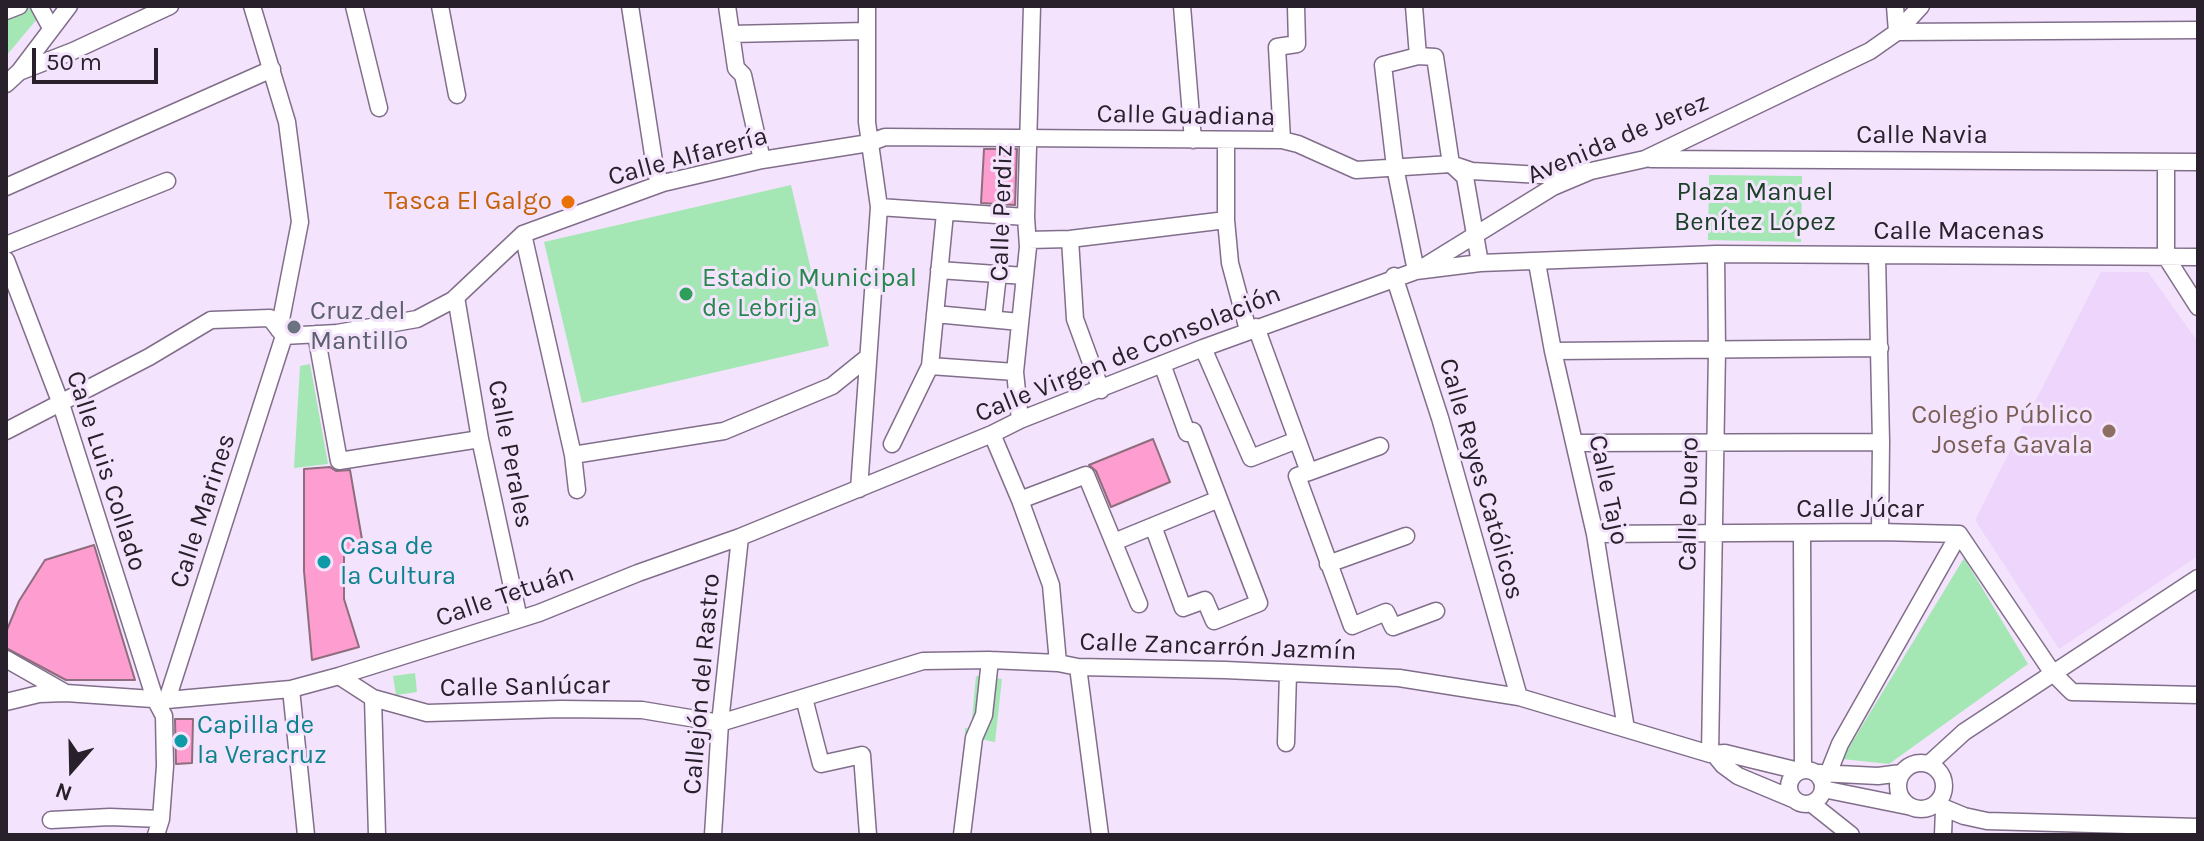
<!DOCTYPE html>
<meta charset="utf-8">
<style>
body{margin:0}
#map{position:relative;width:2204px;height:841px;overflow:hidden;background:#f4e3fc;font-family:Karla,sans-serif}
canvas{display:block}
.frame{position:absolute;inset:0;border:8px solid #28202b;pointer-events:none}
.north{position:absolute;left:32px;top:729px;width:80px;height:80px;-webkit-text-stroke:6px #f4e3fc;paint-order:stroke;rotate:200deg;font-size:22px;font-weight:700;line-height:32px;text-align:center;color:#28202b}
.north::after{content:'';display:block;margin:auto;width:28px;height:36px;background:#28202b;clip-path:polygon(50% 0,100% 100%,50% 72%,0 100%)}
.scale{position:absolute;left:32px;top:48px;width:126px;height:36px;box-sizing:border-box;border:4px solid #28202b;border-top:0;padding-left:10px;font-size:24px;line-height:28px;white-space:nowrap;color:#28202b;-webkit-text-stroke:6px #f4e3fc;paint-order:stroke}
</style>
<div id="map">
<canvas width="2204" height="841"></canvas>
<div class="frame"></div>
<div class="north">N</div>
<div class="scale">50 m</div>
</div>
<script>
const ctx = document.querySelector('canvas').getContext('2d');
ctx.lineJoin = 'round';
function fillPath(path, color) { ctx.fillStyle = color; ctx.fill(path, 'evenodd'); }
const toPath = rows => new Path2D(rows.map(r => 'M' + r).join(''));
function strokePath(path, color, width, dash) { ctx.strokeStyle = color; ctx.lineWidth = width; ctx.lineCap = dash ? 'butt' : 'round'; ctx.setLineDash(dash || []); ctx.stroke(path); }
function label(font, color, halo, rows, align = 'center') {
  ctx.font = font + ' Karla,sans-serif'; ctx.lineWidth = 6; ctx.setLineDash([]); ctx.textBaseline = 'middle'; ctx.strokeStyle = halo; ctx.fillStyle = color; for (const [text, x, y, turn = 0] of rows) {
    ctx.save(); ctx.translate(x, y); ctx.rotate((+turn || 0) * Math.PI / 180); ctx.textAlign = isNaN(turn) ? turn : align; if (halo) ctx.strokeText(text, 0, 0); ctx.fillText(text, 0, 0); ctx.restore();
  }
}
const built = toPath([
 [2101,272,2148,272,2198,342,2198,556,2059,649,1975,520]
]);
const green = toPath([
 [29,6,32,6,38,18,6,56,6,17],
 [1709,175,1802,176,1801,242,1708,240],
 [791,185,829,346,582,403,544,242],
 [310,364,328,464,294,468,300,366],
 [1964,558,2028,664,1889,764,1842,759],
 [415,673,417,692,396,695,393,676],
 [976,676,1002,679,995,742,965,736,965,728,971,729]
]);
const building = toPath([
 [984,149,1017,149,1015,205,981,203,984,149],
 [1153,439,1170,482,1111,507,1096,471,1089,465,1153,439],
 [330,467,336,471,350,470,364,551,344,553,344,599,359,647,312,660,304,571,304,469,330,467],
 [94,545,135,680,66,680,6,648,6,632,19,601,45,560,94,545],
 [175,719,193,719,192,763,176,764,175,719]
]);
const minor = toPath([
 [39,6,51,28],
 [252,6,287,122,300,222,279,330],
 [354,6,379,108],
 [440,6,457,95],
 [630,6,656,174,663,183],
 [727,6,736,68,743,75,762,160],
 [1182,6,1193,140],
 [1414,6,1418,56,1435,57,1451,164,1465,177,1480,263],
 [1895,6,1897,32,2198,30],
 [6,11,19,6],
 [731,34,866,31],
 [19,72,73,51,170,6],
 [6,84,19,72,69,6],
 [1282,140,1277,47,1297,44,1296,6],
 [1226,141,1226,220,1230,263,1248,330],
 [1651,159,2198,162],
 [6,187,272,69],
 [879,207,1026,217],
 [523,234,573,455,577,490],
 [1070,239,1075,319,1101,390],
 [1028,240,1070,239,1226,220],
 [6,245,167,181],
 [1877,256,1881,442,1880,532],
 [2166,257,2166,162],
 [2166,257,2198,307],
 [6,260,61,404,155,699,164,716,165,766,161,819,156,835],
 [1537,263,1553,351,1595,534,1626,729],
 [1425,266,1553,187,1591,171,1645,159,1870,51,1897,32,1921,6],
 [939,270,1025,276],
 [1416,271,1395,167,1383,65,1418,56],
 [1394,276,1440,418,1519,697],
 [456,297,480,439,519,619],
 [935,314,1020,322],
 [993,319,998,274],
 [1256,327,1309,472,1297,476,1352,626,1386,612,1393,627,1436,611],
 [316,334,339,461,480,439],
 [1203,348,1251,458,1297,440],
 [1553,351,1880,348],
 [930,366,1015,372],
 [1020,420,1015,372,1028,247,1026,217,1032,6],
 [6,431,149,357,211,320,270,318,284,336,337,333,417,319,453,300,523,234,663,183,762,160,869,143,885,137,1282,140,1298,144,1356,170,1451,164,1472,171,1541,175,1591,171],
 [992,434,1020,500,1051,585,1058,663],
 [1574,443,1881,442],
 [892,444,930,366,945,213],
 [573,455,724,431,832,386,868,357],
 [1309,472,1380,446],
 [859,489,879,207,867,122,867,6],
 [1020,500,1086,475,1139,604],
 [1153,526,1183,608,1205,600,1214,621,1259,603,1193,431,1187,433,1162,364],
 [1595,534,1880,532,1959,534,2052,672,2072,692,2198,695],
 [1802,534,1803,770],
 [1114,542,1219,499],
 [1328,564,1406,536],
 [6,659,64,692],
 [1078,667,1100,835],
 [339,676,373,698,427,713,561,709,642,710,720,723,923,661,990,660,1058,663,1078,667,1225,670,1399,678,1519,697,1710,754,1725,753,1799,771],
 [291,689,306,835],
 [373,698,377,835],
 [804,698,821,764,862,755,868,835],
 [167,700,284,336],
 [6,702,39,694,66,693,167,700,291,689,339,676,539,613,638,573,740,537,992,434,1020,420,1203,348,1416,271,1480,263,1716,254,2198,257],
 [1286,743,1288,673],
 [1710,754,1717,351,1716,254],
 [1714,754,1723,765,1738,776,1793,799],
 '1898 786a23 23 0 1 1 46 0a23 23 0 1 1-46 0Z',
 [1929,764,1964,732,2198,578],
 '1789 787a17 17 0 1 1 34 0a17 17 0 1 1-34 0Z',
 [1819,773,1878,776,1901,773],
 [1828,774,1840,744,1959,534],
 [1823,789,1912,807],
 [1812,804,1851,835],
 [1935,804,1964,816,1987,821,2198,827],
 [51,820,110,817,161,819],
 [713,835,720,723,740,537],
 [962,835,974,738,984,715,990,660],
 [1943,835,1944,809]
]);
const markers = [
 [568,202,8,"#e8710a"],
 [686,294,8,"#2e9e5b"],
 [294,327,8,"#6b7280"],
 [2109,431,8,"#8d6e63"],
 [324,562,8,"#0f9aa8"],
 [181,741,8,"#0f9aa8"]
];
const streetNames = [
 ["Calle Guadiana",1186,116,1],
 ["Calle Navia",1922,136],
 ["Avenida de Jerez",1618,139,-23],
 ["Calle Alfarería",688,157,-15],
 ["Calle Perdiz",1002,213,-88],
 ["Calle Macenas",1959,232],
 ["Calle Virgen de Consolación",1128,354,-22],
 ["Calle Perales",510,454,79],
 ["Calle Luis Collado",106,471,72],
 ["Calle Reyes Católicos",1481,479,74],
 ["Calle Tajo",1608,490,78],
 ["Calle Duero",1689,504,-89],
 ["Calle Júcar",1860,510],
 ["Calle Marines",203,511,-72],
 ["Calle Tetuán",505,596,-19],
 ["Calle Zancarrón Jazmín",1218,647,2],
 ["Callejón del Rastro",702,684,-85],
 ["Calle Sanlúcar",525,687,-1]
];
const parkNames = [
 ["Plaza Manuel",1755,193],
 ["Benítez López",1755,223]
];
const foodNames = [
 ["Tasca El Galgo",552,202]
];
const leisureNames = [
 ["Estadio Municipal",702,279],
 ["de Lebrija",702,309]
];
const worshipNames = [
 ["Cruz del",310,312],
 ["Mantillo",310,342]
];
const educationNames = [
 ["Colegio Público",2093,416],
 ["Josefa Gavala",2093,446]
];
const cultureNames = [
 ["Casa de",340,547],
 ["la Cultura",340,577],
 ["Capilla de",197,726],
 ["la Veracruz",197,756]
];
fillPath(built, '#eed5fb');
fillPath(green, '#a4e7b5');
fillPath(building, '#fe9dd0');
strokePath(building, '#8e6d7d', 2);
strokePath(minor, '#816e8b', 19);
strokePath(minor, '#fff', 16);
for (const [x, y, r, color] of markers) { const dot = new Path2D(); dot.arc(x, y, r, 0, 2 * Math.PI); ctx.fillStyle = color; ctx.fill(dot); strokePath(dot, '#f4e3fc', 3); }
label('26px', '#28202b', '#f4e3fc', streetNames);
label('26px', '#1b4127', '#f4e3fc', parkNames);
label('26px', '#c56008', '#f4e3fc', foodNames, 'right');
label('26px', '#27864d', '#f4e3fc', leisureNames, 'left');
label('26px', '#5b616d', '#f4e3fc', worshipNames, 'left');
label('26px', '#785e54', '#f4e3fc', educationNames, 'right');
label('26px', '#0d838f', '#f4e3fc', cultureNames, 'left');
</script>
